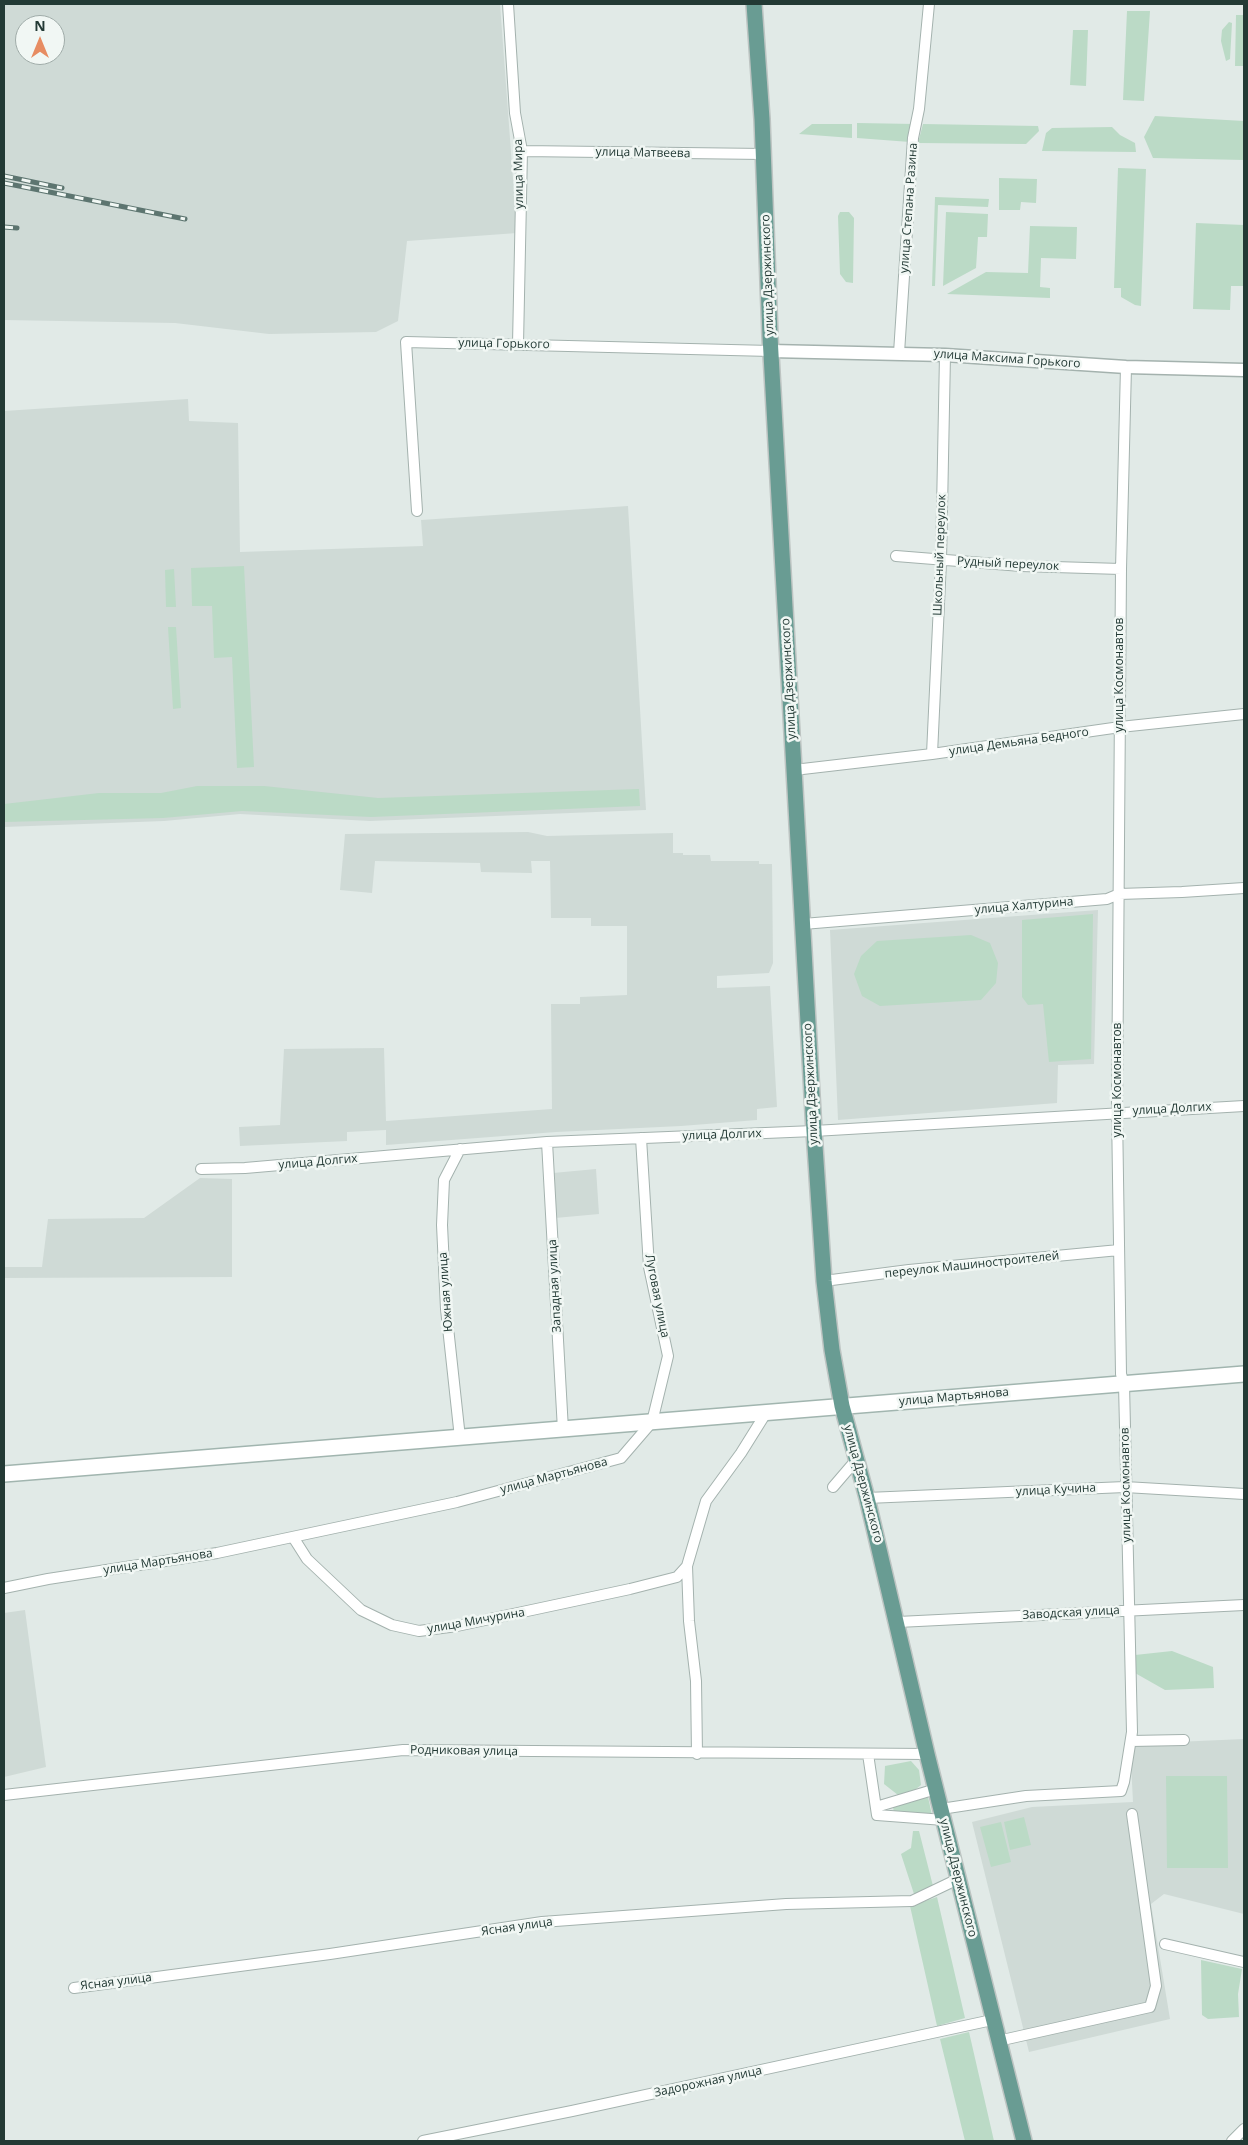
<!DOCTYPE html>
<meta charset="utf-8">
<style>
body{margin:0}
#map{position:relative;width:1248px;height:2145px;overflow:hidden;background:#e1eae7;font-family:"Open Sans",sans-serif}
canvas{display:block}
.frame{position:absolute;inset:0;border:5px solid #233a35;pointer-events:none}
.north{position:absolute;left:15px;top:15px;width:50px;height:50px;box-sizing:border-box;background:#f1f7f4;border:1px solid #9faba8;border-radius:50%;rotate:0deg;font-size:14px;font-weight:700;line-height:20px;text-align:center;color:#233a35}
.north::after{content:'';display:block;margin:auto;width:18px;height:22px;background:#e78c62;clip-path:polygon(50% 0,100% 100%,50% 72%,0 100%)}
</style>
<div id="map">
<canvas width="1248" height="2145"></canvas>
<div class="frame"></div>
<div class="north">N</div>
</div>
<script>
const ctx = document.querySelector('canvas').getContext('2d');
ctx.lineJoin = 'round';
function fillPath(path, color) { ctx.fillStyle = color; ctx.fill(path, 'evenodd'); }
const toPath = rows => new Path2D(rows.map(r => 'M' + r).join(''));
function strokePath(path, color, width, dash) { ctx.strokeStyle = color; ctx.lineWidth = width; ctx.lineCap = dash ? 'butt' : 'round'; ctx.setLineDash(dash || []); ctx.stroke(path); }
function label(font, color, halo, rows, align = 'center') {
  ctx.font = font + ' "Open Sans",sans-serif'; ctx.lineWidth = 5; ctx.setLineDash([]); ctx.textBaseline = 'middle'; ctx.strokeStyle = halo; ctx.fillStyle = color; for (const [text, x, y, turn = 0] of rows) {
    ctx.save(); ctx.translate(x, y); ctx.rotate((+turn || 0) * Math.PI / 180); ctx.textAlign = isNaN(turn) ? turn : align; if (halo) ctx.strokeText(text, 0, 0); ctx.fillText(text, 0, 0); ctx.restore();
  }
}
const built = toPath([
 [4,4,500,4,517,233,407,241,398,321,376,332,269,334,175,323,4,320],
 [25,25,55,25,55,55,25,55],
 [188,399,189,421,238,423,240,552,423,546,421,520,628,506,646,810,370,821,240,814,164,821,4,827,4,411],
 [528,832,547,836,673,833,673,853,683,853,683,855,710,855,711,861,759,861,759,864,772,864,773,963,769,973,717,976,717,988,770,986,777,1107,757,1109,757,1120,681,1126,556,1132,386,1145,386,1130,347,1132,347,1141,240,1146,239,1127,280,1125,284,1049,384,1048,386,1121,552,1109,551,1004,580,1004,580,997,627,995,627,926,591,926,591,918,551,918,550,861,531,861,532,873,481,872,480,863,375,861,372,893,340,890,345,834],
 [1098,910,1094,1064,1058,1065,1057,1103,838,1120,830,930],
 [596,1169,599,1214,555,1218,553,1173],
 [200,1178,232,1179,232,1277,4,1278,4,1267,42,1267,48,1219,144,1218],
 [25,1610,46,1767,4,1777,4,1613],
 [1244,1739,1244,1914,1164,1894,1151,1904,1170,2019,1029,2052,972,1822,1032,1807,1133,1802,1130,1744]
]);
const green = toPath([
 [1127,11,1150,11,1144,101,1123,100],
 [1236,15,1244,15,1244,66,1235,66],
 [1229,22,1232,23,1230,59,1226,61,1221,41,1222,30],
 [1073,30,1088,30,1086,86,1070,85],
 [1155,116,1244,121,1244,160,1153,158,1144,137],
 [857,123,915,124,910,142,857,138],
 [812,124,852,124,852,138,799,134],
 [923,124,1038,126,1039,131,1026,144,918,143],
 [1112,127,1120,135,1135,143,1136,152,1042,151,1046,133,1052,128],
 [1118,168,1146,169,1141,306,1135,305,1121,297,1121,288,1114,288],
 [999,178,1037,179,1036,203,1021,202,1020,210,999,210],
 [935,197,989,199,988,207,938,205,935,286,932,286],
 [840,212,849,212,854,218,853,283,846,282,840,274,838,216],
 [946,212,988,214,987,237,978,237,976,268,943,286],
 [1196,223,1244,225,1244,286,1231,286,1230,310,1193,309],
 [1030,226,1077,227,1076,259,1041,258,1040,287,1050,288,1050,298,947,294,986,272,1028,273],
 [244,566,254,767,237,768,232,657,214,658,212,606,192,606,191,568],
 [174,569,176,607,166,607,165,570],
 [168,627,176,627,181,708,173,709],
 [197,786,264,786,378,798,639,789,640,806,371,817,242,811,163,818,4,822,4,804,99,793,161,793],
 [1093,914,1091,1059,1049,1062,1043,1004,1028,1005,1022,997,1022,920],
 [971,935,990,943,998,963,996,983,981,1000,880,1006,862,996,854,974,861,956,877,941],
 [1172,1651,1213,1667,1214,1688,1165,1690,1135,1673,1135,1655],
 [911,1761,919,1770,921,1785,911,1793,898,1795,884,1784,885,1766],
 [1166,1776,1227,1776,1228,1868,1167,1868],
 [928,1797,932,1815,894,1813,893,1807],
 [1024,1817,1031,1845,1010,1850,1004,1822],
 [1001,1822,1011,1862,991,1867,980,1827],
 [913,1831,919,1831,933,1886,914,1894,901,1854,911,1848],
 [937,1897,965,2018,937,2026,910,1906],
 [1201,1960,1242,1969,1238,1994,1239,2017,1208,2019,1202,2015],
 [969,2032,994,2141,965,2141,940,2039]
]);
const minor = toPath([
 [508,4,515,113,522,151,518,344],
 [522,151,764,154],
 [899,353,913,138,919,109,929,4],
 [417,511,406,342,771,351],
 [896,556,1021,566,1121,569],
 [932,754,941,561,945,355],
 [794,770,932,754,1120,727,1244,714],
 [803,924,1107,899,1119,894,1182,892,1244,888],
 [547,1142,563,1430],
 [201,1169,245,1168,547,1142,814,1131,1244,1106],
 [824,1281,909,1270,1119,1250],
 [460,1438,446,1309,442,1225,444,1180,460,1149],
 [833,1487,857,1459],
 [867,1498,1125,1487,1244,1494],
 [293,1537,307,1559,361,1610,392,1625,419,1631,457,1626,630,1589,677,1577,687,1566],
 [4,1588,48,1579,217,1553,457,1502,621,1458,652,1422,668,1356,649,1267,641,1138],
 [898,1622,1244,1605],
 [1131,1741,1184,1740],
 [697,1754,696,1681,689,1621,687,1566,706,1501,741,1453,766,1413],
 [868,1754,877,1815,944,1820],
 [4,1795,403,1750,927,1754],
 [876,1807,936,1789],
 [941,1809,1026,1796,1121,1791,1124,1782,1132,1732,1124,1384,1121,1374,1117,1112,1121,569,1126,367],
 [1165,1944,1244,1962],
 [74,1988,330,1954,542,1922,786,1904,912,1901,958,1879],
 [998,2041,1150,2007,1156,1986,1132,1814],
 [423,2141,572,2111,992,2020],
 [1232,2141,1244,2129]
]);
const tertiary = toPath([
 [771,351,945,355,1126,367,1244,370]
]);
const secondary = toPath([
 [4,1474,1244,1374]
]);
const primary = toPath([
 [754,4,762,119,770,336,814,1131,824,1281,832,1350,842,1406,867,1498,927,1754,1024,2141]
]);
const rail = toPath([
 [4,176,62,188],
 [4,183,185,219],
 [4,227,17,228]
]);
const streetNames = [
 ["улица Матвеева",643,153,1],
 ["улица Мира",519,174,-91],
 ["улица Степана Разина",909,208,-86],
 ["улица Дзержинского",768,275,-92],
 ["улица Горького",504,344,1],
 ["улица Максима Горького",1007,359,4],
 ["Школьный переулок",940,555,-88],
 ["Рудный переулок",1008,564,3],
 ["улица Космонавтов",1120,675,-90],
 ["улица Дзержинского",789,679,-93],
 ["улица Демьяна Бедного",1019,742,-8],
 ["улица Халтурина",1024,906,-5],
 ["улица Космонавтов",1118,1080,-90],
 ["улица Дзержинского",811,1084,-93],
 ["улица Долгих",1172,1109,-3],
 ["улица Долгих",722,1135,-2],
 ["улица Долгих",318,1162,-5],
 ["переулок Машиностроителей",972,1265,-6],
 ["Западная улица",555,1286,-93],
 ["Южная улица",446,1292,-94],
 ["Луговая улица",657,1296,79],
 ["улица Мартьянова",954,1397,-5],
 ["улица Мартьянова",554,1476,-15],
 ["улица Дзержинского",863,1484,75],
 ["улица Космонавтов",1126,1485,-91],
 ["улица Кучина",1056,1490,-3],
 ["улица Мартьянова",158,1562,-9],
 ["Заводская улица",1071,1613,-3],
 ["улица Мичурина",476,1621,-10],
 ["Родниковая улица",464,1751,1],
 ["улица Дзержинского",958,1878,76],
 ["Ясная улица",517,1927,-8],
 ["Ясная улица",116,1982,-7],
 ["Задорожная улица",708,2082,-12]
];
fillPath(built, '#cfdad6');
fillPath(green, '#bbdac6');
strokePath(minor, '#a4b2ae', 12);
strokePath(tertiary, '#a4b2ae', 15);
strokePath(secondary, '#a1b5af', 18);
strokePath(primary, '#bdc4c2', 18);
strokePath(minor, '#fff', 10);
strokePath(tertiary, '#fff', 12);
strokePath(secondary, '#fff', 15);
strokePath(primary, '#699c93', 15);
strokePath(rail, '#5d7570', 5);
strokePath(rail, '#f1f7f4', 3, [9]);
label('12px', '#233a35', '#f1f7f4', streetNames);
</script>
